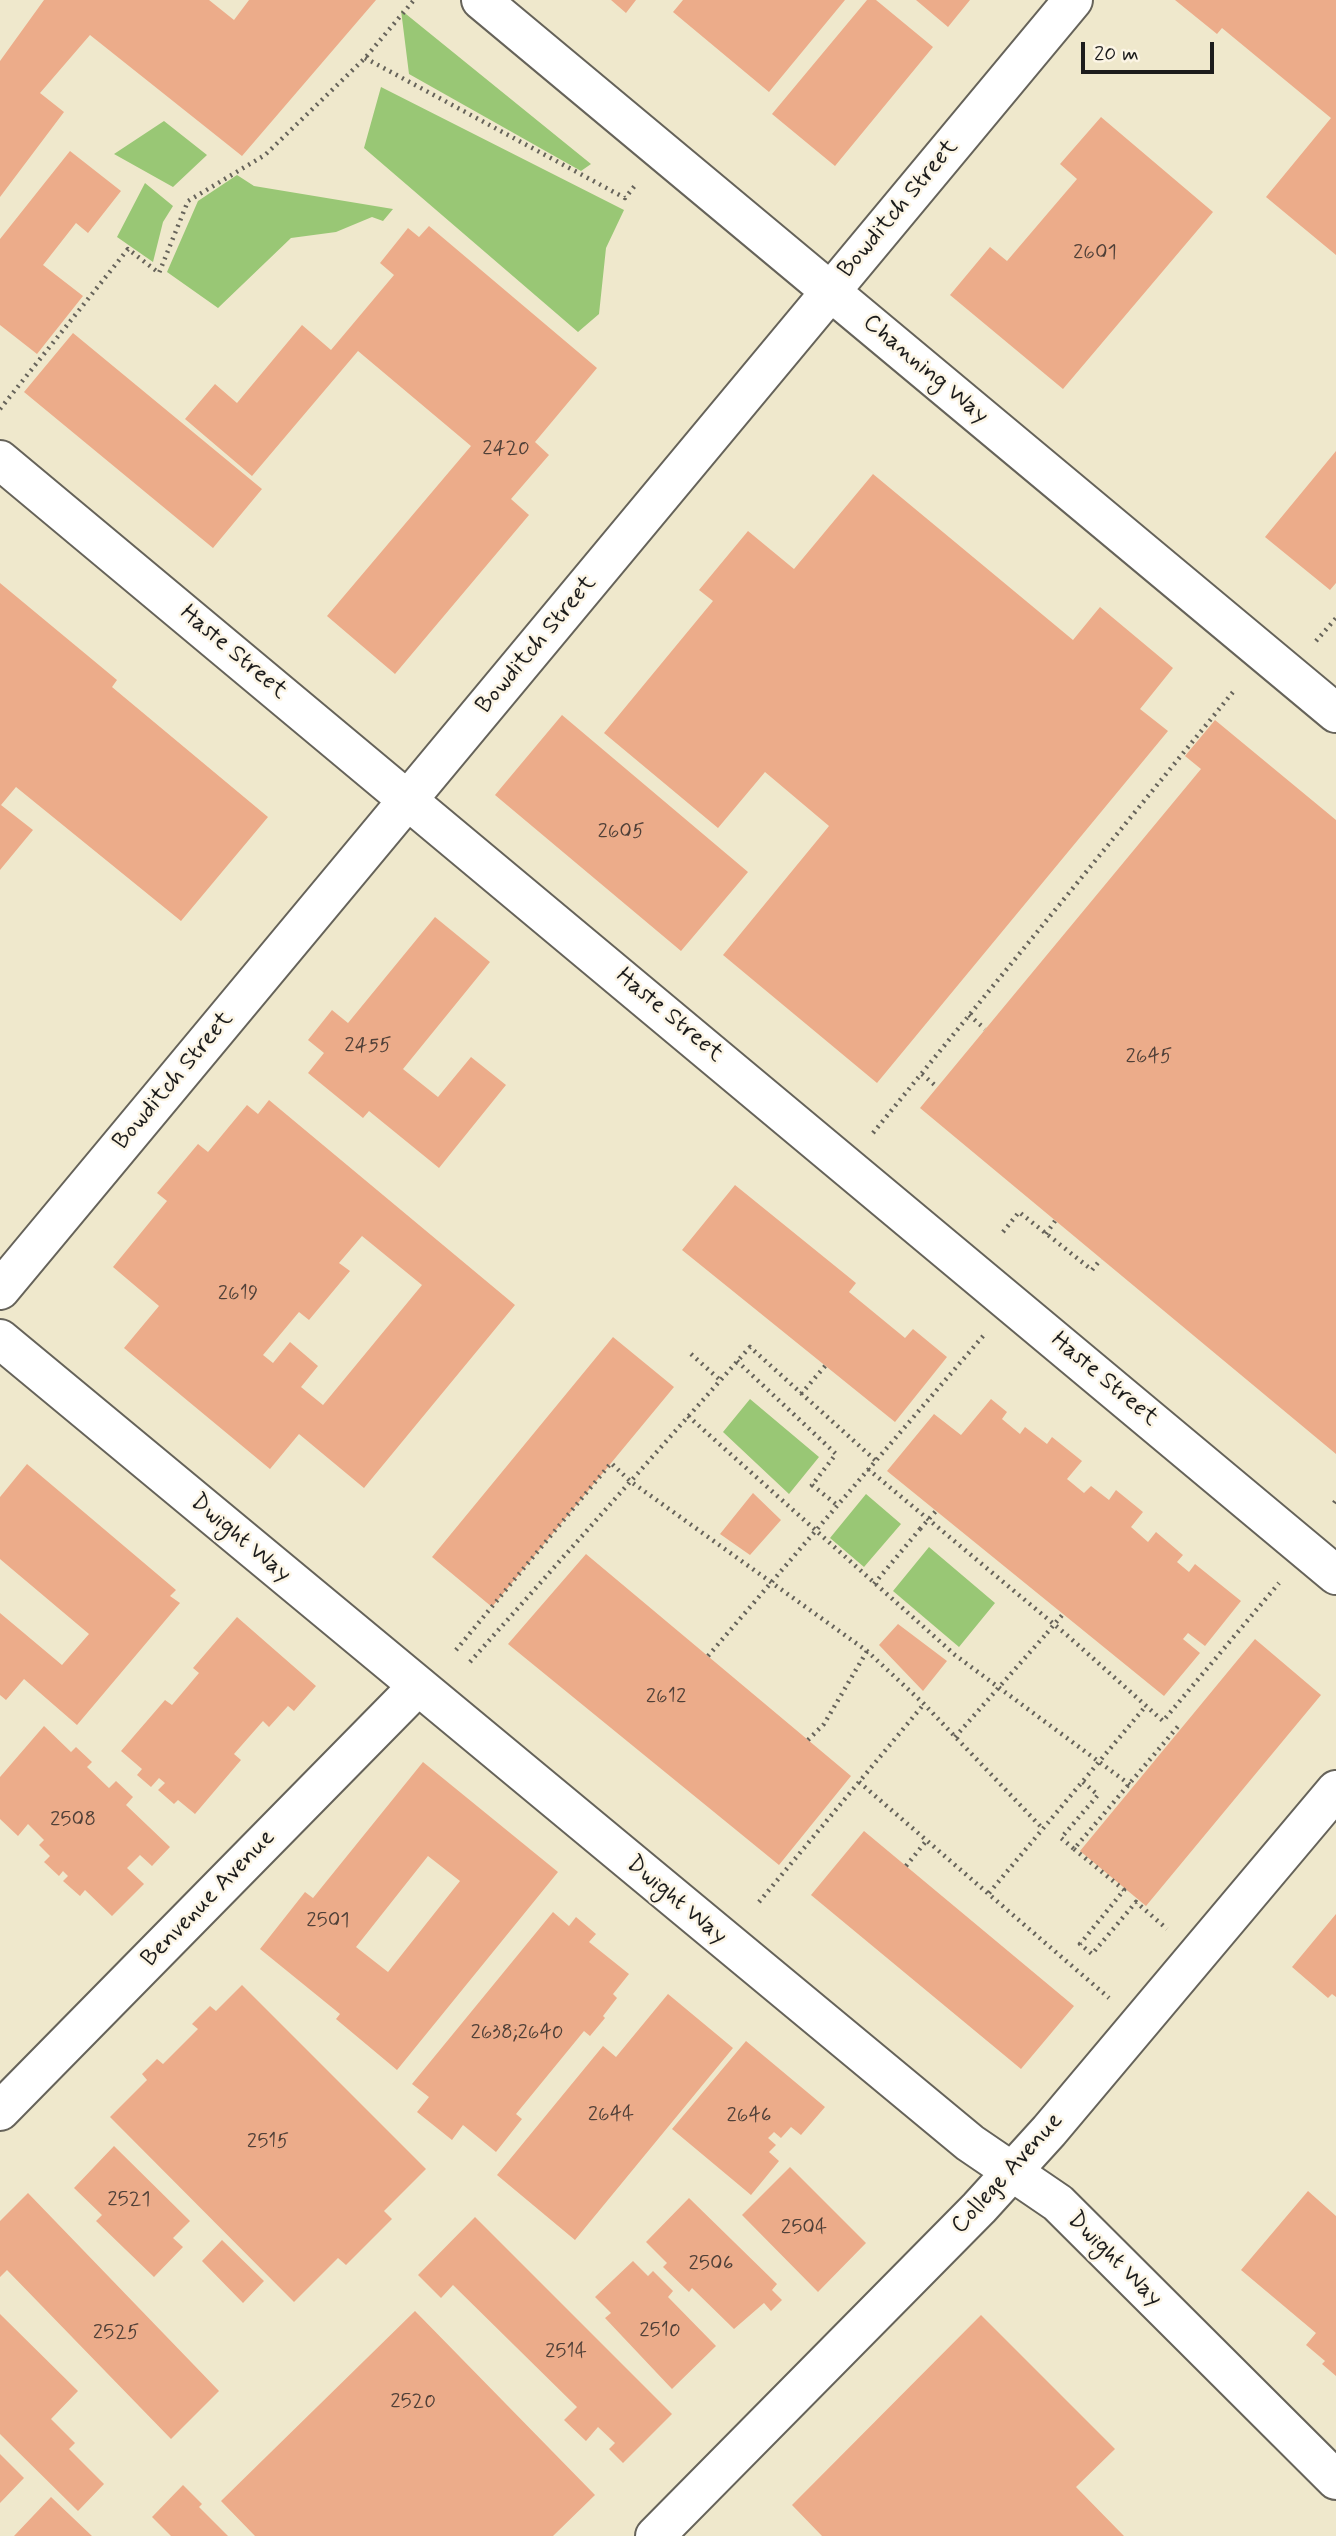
<!DOCTYPE html>
<style>
body{margin:0}
#map{position:relative;width:1336px;height:2536px;overflow:hidden;background:#efe8cc;font-family:Mynerve,sans-serif}
canvas{display:block}
.scale{position:absolute;left:1081px;top:42px;width:133px;height:32px;box-sizing:border-box;border:4px solid #1c1c1c;border-top:0;padding-left:9px;font-size:21px;line-height:24px;white-space:nowrap;color:#1c1c1c;-webkit-text-stroke:5px #fcf5e5;paint-order:stroke}
</style>
<div id="map">
<canvas width="1336" height="2536"></canvas>
<div class="scale">20 m</div>
</div>
<script>
const ctx = document.querySelector('canvas').getContext('2d');
ctx.lineJoin = 'round';
function fillPath(path, color) { ctx.fillStyle = color; ctx.fill(path, 'evenodd'); }
const toPath = rows => new Path2D(rows.map(r => 'M' + r).join(''));
function strokePath(path, color, width, dash) { ctx.strokeStyle = color; ctx.lineWidth = width; ctx.lineCap = dash ? 'butt' : 'round'; ctx.setLineDash(dash || []); ctx.stroke(path); }
function label(font, color, halo, rows, align = 'center') {
  ctx.font = font + ' Mynerve,sans-serif'; ctx.lineWidth = 5; ctx.setLineDash([]); ctx.textBaseline = 'middle'; ctx.strokeStyle = halo; ctx.fillStyle = color; for (const [text, x, y, turn = 0] of rows) {
    ctx.save(); ctx.translate(x, y); ctx.rotate((+turn || 0) * Math.PI / 180); ctx.textAlign = isNaN(turn) ? turn : align; if (halo) ctx.strokeText(text, 0, 0); ctx.fillText(text, 0, 0); ctx.restore();
  }
}
const green = toPath([
 [401,10,591,164,581,171,409,74],
 [381,87,624,210,606,248,599,314,578,332,364,148],
 [164,121,207,155,173,187,114,154],
 [237,175,254,186,393,209,383,221,372,217,336,232,291,238,218,308,167,272,198,201],
 [145,183,173,206,163,222,153,262,117,237],
 [750,1399,819,1457,789,1494,723,1432],
 [866,1494,901,1524,864,1567,830,1538],
 [929,1547,995,1603,959,1647,893,1591]
]);
const building = toPath([
 [44,0,209,0,234,20,249,0,376,0,242,156,90,35,40,93,64,112,0,197,0,61],
 [611,0,636,0,626,13],
 [683,0,845,0,769,92,673,12],
 [867,0,876,0,933,47,835,166,772,114],
 [916,0,970,0,948,27],
 [1175,0,1336,0,1336,255,1266,197,1331,118,1222,28,1217,34],
 [1101,117,1213,212,1063,389,950,295,990,247,1007,261,1077,179,1060,164],
 [70,151,121,191,88,233,76,223,43,265,83,296,37,354,0,325,0,239],
 [429,226,597,368,535,442,549,455,511,499,529,515,395,674,327,616,471,446,358,351,252,476,185,419,215,384,237,403,302,325,331,350,394,275,380,263,408,228,419,237],
 [73,333,262,489,213,548,24,392],
 [1336,451,1336,583,1330,590,1265,537],
 [873,474,1073,640,1100,607,1173,668,1140,709,1168,731,877,1083,723,955,829,826,765,772,718,828,604,733,713,601,699,590,748,531,794,569],
 [0,583,117,680,112,687,268,817,181,921,16,787,1,805,33,830,0,870],
 [562,715,748,872,681,951,495,795],
 [1215,720,1336,820,1336,1454,920,1108,1201,769,1185,756],
 [435,917,490,962,403,1069,438,1097,471,1057,506,1085,439,1168,369,1111,363,1118,308,1073,324,1053,308,1040,332,1010,348,1023],
 [269,1100,515,1305,364,1488,299,1434,270,1469,124,1348,159,1306,113,1267,167,1201,157,1193,198,1144,208,1152,247,1105,258,1114],
 [362,1236,422,1285,323,1405,301,1387,318,1366,290,1342,273,1363,263,1355,299,1312,309,1320,350,1271,339,1263],
 [735,1185,856,1283,849,1292,905,1338,913,1329,947,1357,895,1422,682,1250],
 [613,1337,674,1387,492,1607,432,1557],
 [991,1399,1007,1412,1002,1419,1020,1434,1025,1427,1047,1444,1052,1437,1082,1461,1067,1479,1084,1493,1091,1486,1109,1500,1116,1490,1143,1512,1131,1527,1148,1542,1156,1532,1183,1555,1177,1562,1189,1572,1195,1564,1241,1601,1205,1646,1188,1633,1183,1639,1200,1653,1164,1696,887,1471,934,1414,961,1435],
 [27,1464,176,1590,170,1596,180,1603,77,1725,24,1679,6,1700,0,1695,0,1613,62,1665,89,1634,0,1559,0,1497],
 [753,1493,781,1520,750,1555,720,1534],
 [586,1554,851,1776,779,1865,508,1644],
 [237,1617,316,1686,294,1711,288,1706,269,1727,263,1721,234,1754,241,1760,195,1814,178,1800,174,1804,158,1790,165,1783,159,1778,151,1787,137,1775,142,1769,121,1751,165,1700,172,1705,199,1673,193,1668],
 [898,1624,947,1661,923,1691,879,1645],
 [1255,1639,1321,1695,1146,1906,1080,1851],
 [44,1726,71,1752,76,1747,92,1762,87,1767,109,1788,116,1781,133,1797,126,1805,170,1847,152,1866,140,1855,127,1868,144,1884,112,1916,85,1890,80,1896,63,1881,68,1876,63,1871,59,1876,44,1862,50,1856,39,1845,44,1840,28,1824,18,1836,0,1819,0,1777],
 [423,1762,558,1872,397,2070,336,2019,340,2014,260,1949,305,1892,313,1898],
 [428,1856,460,1881,388,1972,356,1947],
 [864,1831,1074,2006,1021,2069,811,1895],
 [553,1912,569,1926,576,1917,596,1934,589,1942,629,1974,613,1994,617,1998,603,2016,605,2018,590,2036,584,2031,516,2114,522,2119,496,2152,463,2125,452,2140,417,2112,429,2097,412,2084],
 [1336,1914,1336,1997,1332,1994,1328,1998,1292,1967],
 [242,1985,426,2169,384,2211,392,2219,346,2265,338,2258,294,2302,110,2117,147,2080,142,2074,157,2059,163,2064,198,2029,192,2024,210,2006,216,2011],
 [668,1994,733,2048,575,2240,497,2175,603,2046,616,2057],
 [746,2041,825,2107,801,2135,791,2127,781,2138,774,2132,768,2138,776,2145,769,2152,779,2161,751,2195,672,2129],
 [114,2146,190,2221,173,2238,183,2247,154,2277,96,2221,102,2215,74,2188],
 [790,2167,866,2243,818,2292,742,2215],
 [1308,2191,1336,2216,1336,2376,1322,2364,1325,2361,1306,2345,1316,2333,1241,2270],
 [28,2193,219,2391,171,2439,7,2270,0,2277,0,2221],
 [689,2198,777,2284,772,2290,782,2300,771,2311,764,2303,734,2329,692,2288,689,2292,663,2267,667,2263,646,2242],
 [475,2217,672,2414,623,2463,609,2449,615,2443,598,2427,586,2441,564,2420,577,2407,453,2285,441,2298,418,2275],
 [222,2240,264,2281,243,2303,202,2261],
 [633,2261,648,2276,653,2271,673,2291,668,2297,716,2346,672,2389,605,2318,611,2313,595,2297],
 [415,2311,595,2495,553,2536,255,2536,221,2501],
 [0,2314,78,2391,51,2419,75,2443,69,2449,104,2484,78,2511,0,2434],
 [981,2315,1115,2449,1076,2487,1124,2536,822,2536,792,2505],
 [0,2454,24,2478,0,2503],
 [183,2485,202,2504,199,2507,228,2536,171,2536,152,2517],
 [51,2497,92,2536,14,2536]
]);
const path = toPath([
 [365,58,625,198,637,183],
 [0,409,128,249,159,273,188,201,265,155,365,58,414,0],
 [1316,641,1336,618],
 [969,1015,985,1029],
 [922,1074,937,1087],
 [873,1133,1233,692],
 [1003,1232,1019,1212,1092,1270,1101,1259],
 [1046,1234,1055,1221],
 [691,1354,720,1380],
 [737,1361,836,1454,812,1485,837,1505],
 [801,1394,826,1365],
 [688,1416,955,1655,1133,1787],
 [868,1469,1068,1636,1163,1721,1279,1583],
 [1334,1503,1336,1500],
 [874,1584,920,1529],
 [456,1650,611,1463,630,1481,867,1651,924,1704,1043,1829],
 [708,1656,984,1335],
 [470,1662,750,1347,875,1460],
 [955,1737,1047,1633],
 [808,1740,824,1724,867,1651],
 [859,1782,1109,1998],
 [1083,1782,1098,1795,1061,1838,1074,1849,1180,1724],
 [1074,1849,1124,1890,1080,1944,1092,1954,1136,1902,1167,1929],
 [906,1866,927,1840],
 [989,1893,1145,1707],
 [759,1902,924,1704]
]);
const minor = toPath([
 [481,0,1336,713],
 [0,1290,1073,0],
 [0,2111,418,1686]
]);
const tertiary = toPath([
 [0,460,1336,1575],
 [0,1339,970,2143,1058,2203,1336,2480],
 [655,2536,979,2208,1049,2131,1336,1790]
]);
const pathBridge = toPath([
 [920,1529,936,1511],
 [1047,1633,1063,1614]
]);
const numberNames = [
 ["2601",1095,254],
 ["2420",506,450],
 ["2605",621,833],
 ["2455",368,1047],
 ["2645",1149,1058],
 ["2619",238,1295],
 ["2612",666,1698],
 ["2508",73,1821],
 ["2501",328,1922],
 ["2638;2640",517,2034],
 ["2644",611,2116],
 ["2646",749,2117],
 ["2515",268,2143],
 ["2521",129,2201],
 ["2504",804,2229],
 ["2506",711,2265],
 ["2510",660,2332],
 ["2525",116,2334],
 ["2514",566,2353],
 ["2520",413,2403]
];
const streetNames = [
 ["Bowditch Street",899,209,-50],
 ["Channing Way",925,370,40],
 ["Bowditch Street",537,645,-50],
 ["Haste Street",233,653,40],
 ["Haste Street",669,1016,40],
 ["Bowditch Street",174,1081,-50],
 ["Haste Street",1104,1380,40],
 ["Dwight Way",240,1539,40],
 ["Benvenue Avenue",209,1899,-46],
 ["Dwight Way",676,1901,40],
 ["College Avenue",1008,2174,-48],
 ["Dwight Way",1114,2260,45]
];
fillPath(green, '#99c775');
fillPath(building, '#ecac8a');
strokePath(minor, '#66635a', 42);
strokePath(tertiary, '#66635a', 42);
strokePath(path, '#66635a', 4.5, [2, 5]);
strokePath(minor, '#fff', 38);
strokePath(tertiary, '#fff', 38);
strokePath(pathBridge, '#66635a', 4.5, [2, 5]);
label('21px', '#504038', null, numberNames);
label('24px', '#1c1c1c', '#fcf5e5', streetNames);
</script>
